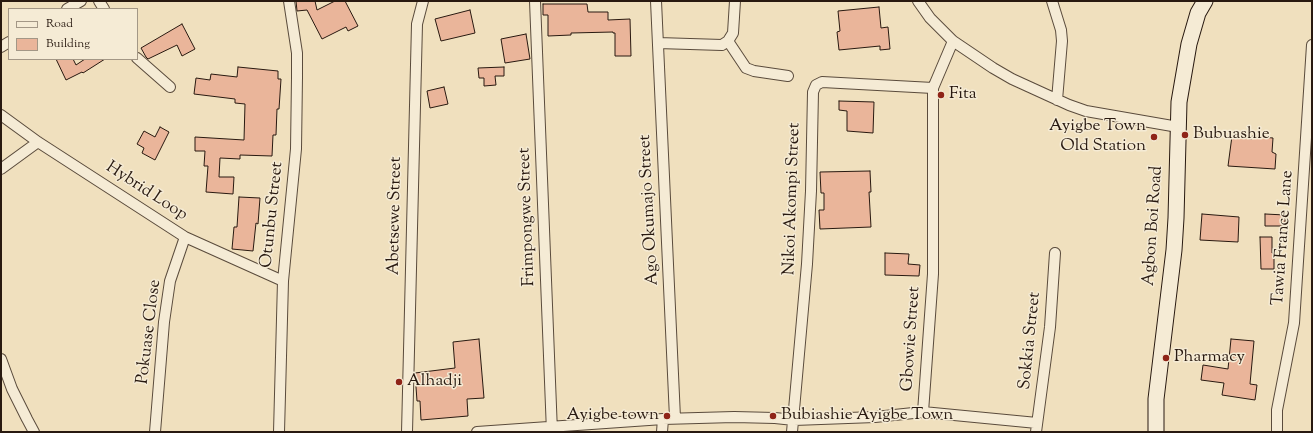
<!DOCTYPE html>
<style>
body{margin:0}
#map{position:relative;width:1313px;height:433px;overflow:hidden;background:#f0e0be;font-family:"Sorts Mill Goudy",serif}
canvas{display:block}
.frame{position:absolute;inset:0;border:2px solid #281910;pointer-events:none}
.legend{position:absolute;left:8px;top:8px;width:130px;height:52px;box-sizing:border-box;background:#f5ebd5;border:1px solid #a39786;margin:0;padding:5px 7px;list-style:none;font-size:12px;color:#281910}
.legend li{display:flex;align-items:center;gap:8px;height:20px}
.legend b{width:20px;border:1px solid #a39786}
</style>
<div id="map">
<canvas width="1313" height="433"></canvas>
<div class="frame"></div>
<ul class="legend">
<li><b style="height:5px;background:#f5ebd5"></b>Road</li>
<li><b style="height:11px;background:#eab59a"></b>Building</li>
</ul>
</div>
<script>
const ctx = document.querySelector('canvas').getContext('2d');
ctx.lineJoin = 'round';
function fillPath(path, color) { ctx.fillStyle = color; ctx.fill(path, 'evenodd'); }
const toPath = rows => new Path2D(rows.map(r => 'M' + r).join(''));
function strokePath(path, color, width, dash) { ctx.strokeStyle = color; ctx.lineWidth = width; ctx.lineCap = dash ? 'butt' : 'round'; ctx.setLineDash(dash || []); ctx.stroke(path); }
function label(font, color, halo, rows, align = 'center') {
  ctx.font = font + ' "Sorts Mill Goudy",serif'; ctx.lineWidth = 3; ctx.setLineDash([]); ctx.textBaseline = 'middle'; ctx.strokeStyle = halo; ctx.fillStyle = color; for (const [text, x, y, turn = 0] of rows) {
    ctx.save(); ctx.translate(x, y); ctx.rotate((+turn || 0) * Math.PI / 180); ctx.textAlign = isNaN(turn) ? turn : align; if (halo) ctx.strokeText(text, 0, 0); ctx.fillText(text, 0, 0); ctx.restore();
  }
}
const building = toPath([
 [296,1,315,1,317,10,335,1,345,1,358,26,348,31,346,27,322,39,307,10,297,11,296,1],
 [543,4,587,4,588,12,608,12,608,20,630,19,631,56,615,56,615,33,613,33,613,32,571,33,571,35,548,36,548,15,543,15,543,4],
 [879,7,881,28,888,27,890,49,880,50,880,46,839,50,837,32,840,31,838,11,879,7],
 [470,10,475,33,441,41,435,19,470,10],
 [182,24,195,49,182,56,177,45,148,59,146,57,141,48,182,24],
 [526,34,530,59,505,63,501,39,526,34],
 [56,59,73,59,76,65,85,59,105,59,83,73,82,72,66,80,56,59],
 [238,67,278,71,278,79,281,79,279,109,277,109,276,135,273,135,272,156,240,155,240,159,220,158,219,177,234,177,233,194,206,192,208,166,204,166,205,151,195,151,195,137,244,140,245,104,235,103,235,99,194,94,196,78,210,80,211,74,237,77,238,67],
 [504,67,504,76,495,76,496,85,484,86,484,78,479,78,478,68,504,67],
 [444,87,448,104,430,108,427,91,444,87],
 [839,101,874,102,873,133,847,131,847,111,839,110,839,101],
 [160,127,169,132,155,160,142,153,144,148,137,144,144,131,155,137,160,127],
 [1232,136,1252,139,1252,136,1273,138,1272,152,1276,154,1275,169,1228,166,1232,136],
 [870,171,871,192,869,192,871,227,820,229,819,210,824,210,824,193,821,193,820,172,870,171],
 [239,197,260,198,258,224,256,223,253,251,232,249,234,227,237,227,239,197],
 [1202,214,1239,217,1238,242,1200,240,1202,214],
 [1265,214,1285,215,1285,226,1265,226,1265,214],
 [1260,237,1272,237,1272,253,1274,253,1274,269,1261,269,1260,237],
 [885,253,909,254,908,264,920,265,919,276,885,275,885,253],
 [479,339,484,398,467,399,468,416,421,420,420,401,417,401,415,373,455,368,453,342,479,339],
 [1231,339,1254,341,1250,384,1257,385,1255,400,1222,395,1224,383,1201,380,1203,365,1228,369,1231,339]
]);
const street = toPath([
 [99,1,104,9],
 [535,1,552,432],
 [656,1,675,418],
 [918,1,930,18,953,41,993,68,1012,79,1069,105,1086,111,1178,127],
 [1052,1,1061,30,1062,41,1057,100],
 [67,9,81,1],
 [728,41,746,68,754,71,788,76],
 [658,43,722,45,728,41,733,33,735,1],
 [1,47,9,42],
 [137,58,170,87],
 [1,115,38,142,185,237,283,281],
 [1,169,38,142],
 [1,359,12,389,27,419,34,432],
 [923,412,1037,423],
 [155,432,164,322,170,281,185,237],
 [279,432,283,281,296,149,297,77,297,53,289,1],
 [407,432,417,24,423,1],
 [477,432,663,419,734,417,775,418,794,420,875,417,923,412,933,274,933,88,953,41],
 [662,432,663,419],
 [792,432,807,264,811,191,813,92,816,85,822,82,933,88],
 [1036,432,1050,327,1055,253],
 [1277,432,1277,410,1294,323,1312,45]
]);
const secondary = toPath([
 [1156,432,1156,399,1174,250,1176,218,1179,102,1189,44,1198,13,1205,1]
]);
const markers = [
 [941,95,4,"#8f2418"],
 [1185,135,4,"#8f2418"],
 [1154,137,4,"#8f2418"],
 [1166,358,4,"#8f2418"],
 [399,382,4,"#8f2418"],
 [667,416,4,"#8f2418"],
 [773,416,4,"#8f2418"]
];
const poiNames = [
 ["Fita",949,95],
 ["Ayigbe Town",1146,127,"right"],
 ["Old Station",1146,147,"right"],
 ["Bubuashie",1193,135],
 ["Pharmacy",1174,358],
 ["Alhadji",407,382],
 ["Ayigbe town",659,416,"right"],
 ["Bubiashie Ayigbe Town",781,416]
];
const streetNames = [
 ["Hybrid Loop",146,192,33],
 ["Nikoi Akompi Street",793,199,-88],
 ["Ago Okumajo Street",650,210,-93],
 ["Otunbu Street",273,215,-84],
 ["Abetsewe Street",396,216,-89],
 ["Frimpongwe Street",528,217,-92],
 ["Agbon Boi Road",1154,226,-86],
 ["Tawia France Lane",1284,238,-86],
 ["Pokuase Close",150,332,-83],
 ["Gbowie Street",912,339,-86],
 ["Sokkia Street",1031,341,-84]
];
fillPath(building, '#eab59a');
strokePath(building, '#281910', 1);
strokePath(street, '#5a4b3c', 12);
strokePath(secondary, '#281910', 17);
strokePath(street, '#f5ebd5', 10);
strokePath(secondary, '#f5ebd5', 15);
for (const [x, y, r, color] of markers) { const dot = new Path2D(); dot.arc(x, y, r, 0, 2 * Math.PI); ctx.fillStyle = color; ctx.fill(dot); strokePath(dot, '#f5ebd5', 1.5); }
label('17px', '#281910', '#f5ebd5', poiNames, 'left');
label('17px', '#281910', '#f5ebd5', streetNames);
</script>
